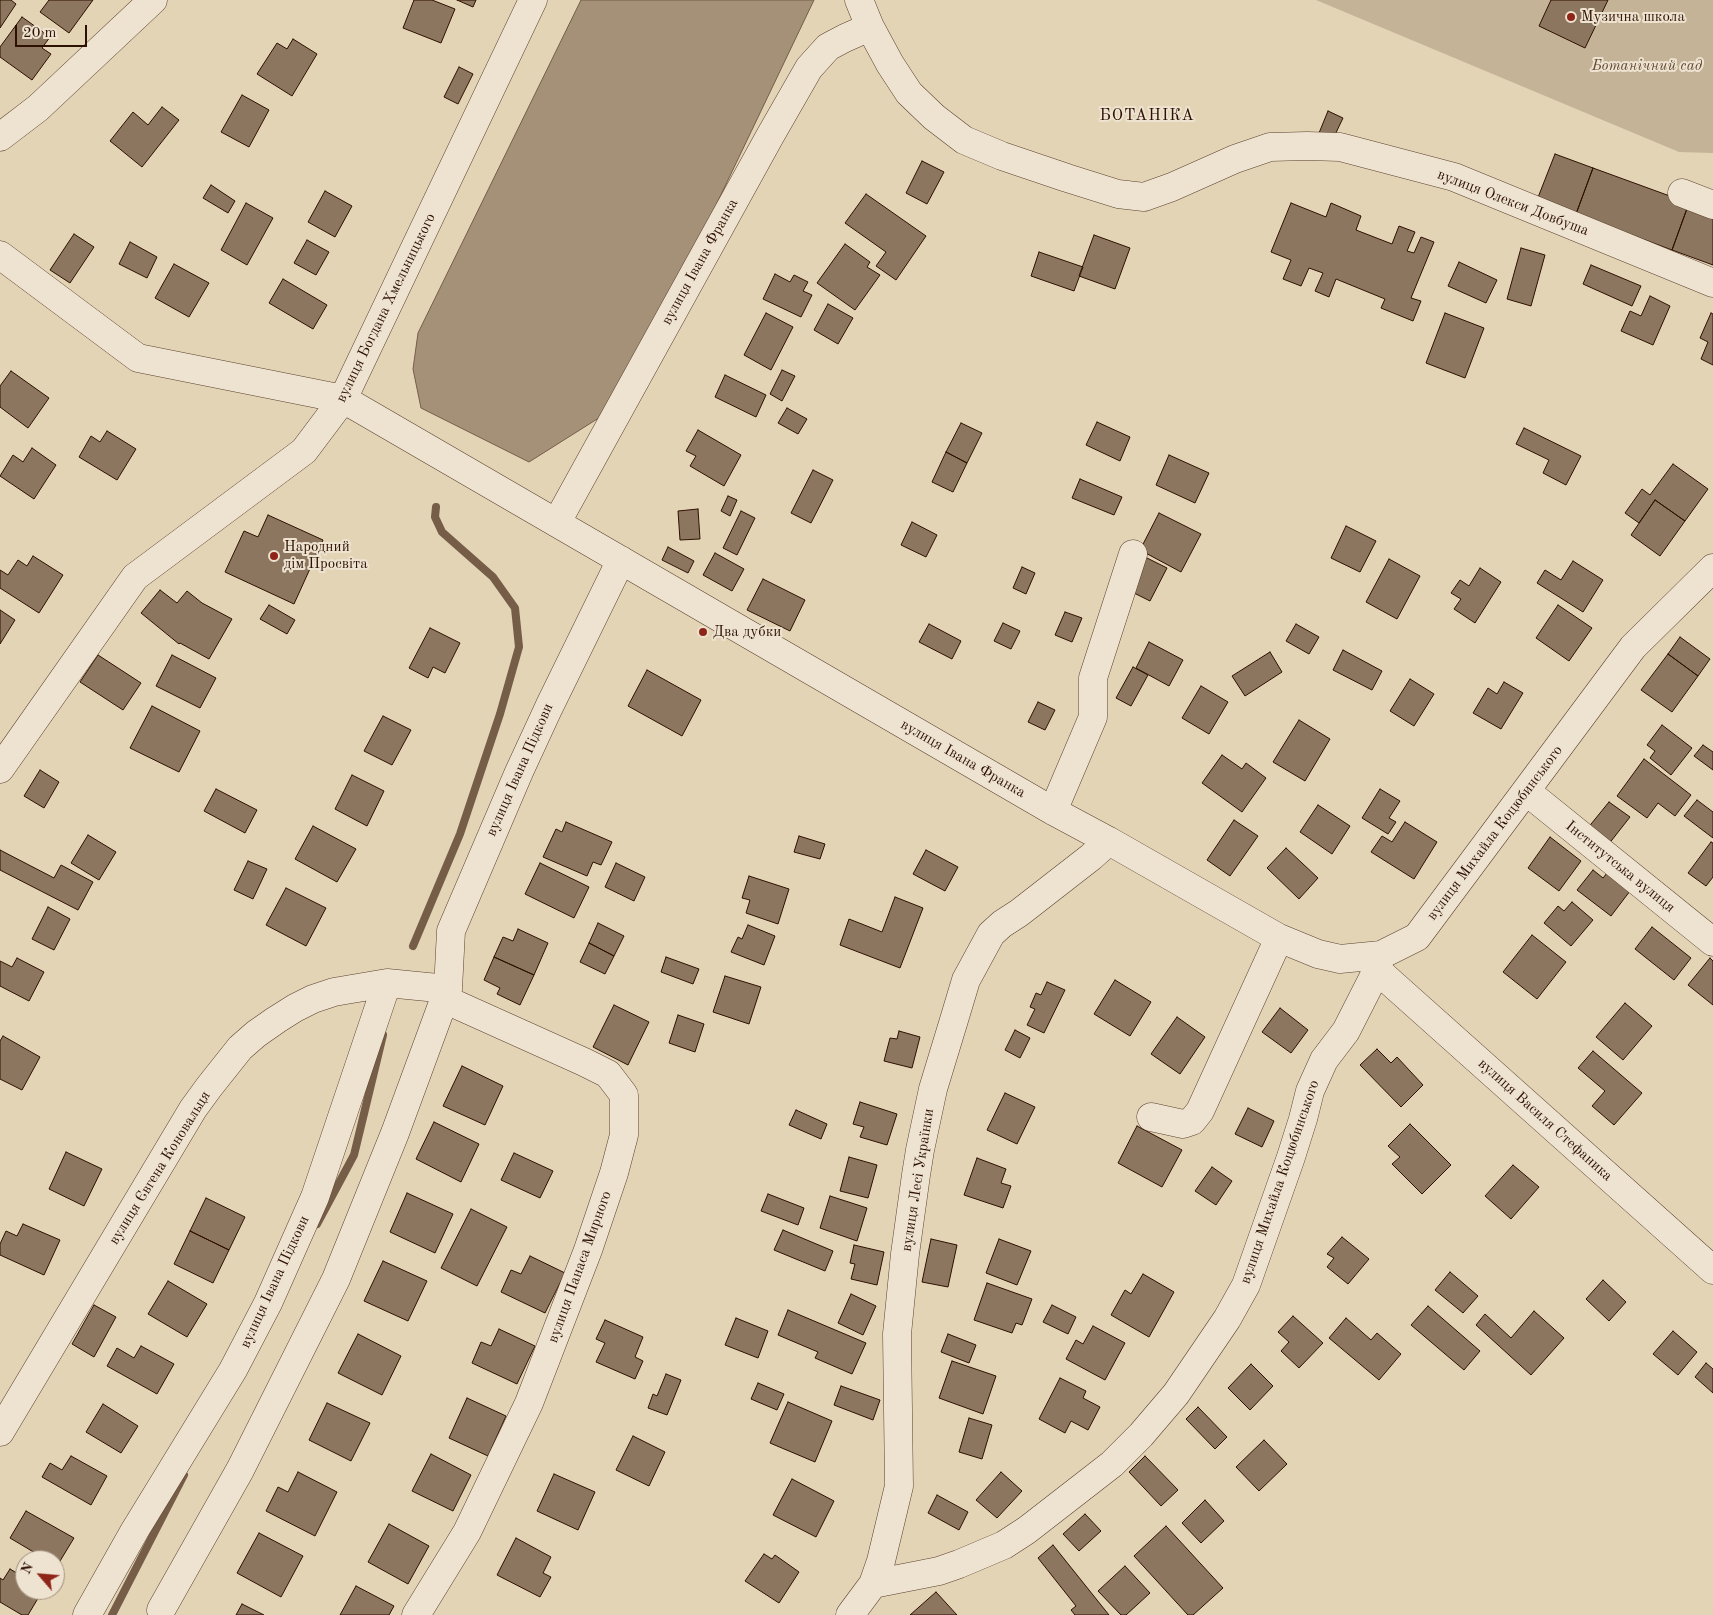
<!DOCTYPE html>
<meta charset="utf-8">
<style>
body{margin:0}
#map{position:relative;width:1713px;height:1615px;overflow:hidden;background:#e3d4b6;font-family:"Old Standard TT",serif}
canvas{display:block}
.north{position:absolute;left:15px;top:1550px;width:50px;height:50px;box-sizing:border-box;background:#ede3d0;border:1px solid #a18f7d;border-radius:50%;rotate:297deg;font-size:14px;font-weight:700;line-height:20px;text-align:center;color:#2e1000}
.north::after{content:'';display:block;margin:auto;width:18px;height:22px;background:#8f2418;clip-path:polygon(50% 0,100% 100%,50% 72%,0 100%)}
.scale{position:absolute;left:15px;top:25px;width:72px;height:22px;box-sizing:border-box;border:2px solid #2e1000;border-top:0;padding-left:6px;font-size:15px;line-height:18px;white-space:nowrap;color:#2e1000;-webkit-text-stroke:4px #ede3d0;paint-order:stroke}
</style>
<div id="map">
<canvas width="1713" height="1615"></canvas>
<div class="north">N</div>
<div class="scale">20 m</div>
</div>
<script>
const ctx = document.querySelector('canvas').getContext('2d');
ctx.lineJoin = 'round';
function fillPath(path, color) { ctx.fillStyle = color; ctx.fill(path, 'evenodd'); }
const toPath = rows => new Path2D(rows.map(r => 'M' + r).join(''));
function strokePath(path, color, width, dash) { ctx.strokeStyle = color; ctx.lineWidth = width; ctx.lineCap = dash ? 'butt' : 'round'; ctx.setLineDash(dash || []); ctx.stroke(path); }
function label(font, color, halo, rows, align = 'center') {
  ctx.font = font + ' "Old Standard TT",serif'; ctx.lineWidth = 4; ctx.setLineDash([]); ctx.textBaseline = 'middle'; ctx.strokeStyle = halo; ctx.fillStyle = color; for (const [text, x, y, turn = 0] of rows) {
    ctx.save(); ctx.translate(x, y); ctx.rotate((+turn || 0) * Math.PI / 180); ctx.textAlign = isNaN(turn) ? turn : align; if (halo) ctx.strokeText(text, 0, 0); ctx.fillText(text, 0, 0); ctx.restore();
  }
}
const green = toPath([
 [1316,0,1713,0,1713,153,1679,152]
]);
const water = toPath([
 [581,0,814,0,621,404,529,462,421,408,413,369,418,333,581,0]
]);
const stream = toPath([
 [413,946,460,834,500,714,519,647,515,608,493,577,442,532,435,517,436,507],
 [317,1224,354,1155,383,1035],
 [112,1615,184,1475]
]);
const building = toPath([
 [0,0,11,0,16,4,0,28,0,0],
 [49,0,93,0,69,33,40,12,49,0],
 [414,0,432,0,455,9,441,43,403,28,414,0],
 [457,0,476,0,473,7,457,0],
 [1551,0,1608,0,1585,48,1539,26,1551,0],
 [22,17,50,37,42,48,51,54,32,80,0,57,0,47,22,17],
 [293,39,317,54,292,96,257,74,277,43,287,49,293,39],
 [459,67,473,74,458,104,444,97,459,67],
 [242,95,269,110,249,147,221,132,242,95],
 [162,107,179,120,142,167,110,141,133,112,148,125,162,107],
 [1328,111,1343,118,1333,139,1319,133,1328,111],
 [1555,154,1593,168,1576,214,1537,200,1555,154],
 [922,161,944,172,927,204,906,193,922,161],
 [1593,168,1689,203,1672,250,1576,214,1593,168],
 [211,185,235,201,228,213,203,198,211,185],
 [325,191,352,206,335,237,308,222,325,191],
 [866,194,926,236,896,280,876,266,886,252,845,223,866,194],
 [246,203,273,218,247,265,221,250,246,203],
 [1291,203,1326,217,1331,203,1361,216,1356,230,1392,244,1399,226,1415,232,1407,251,1414,253,1421,237,1434,242,1411,298,1421,301,1413,321,1381,308,1385,299,1336,279,1329,297,1315,291,1323,273,1309,268,1301,286,1283,279,1291,260,1271,252,1291,203],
 [1689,203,1713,212,1713,265,1672,250,1689,203],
 [74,234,94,247,70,283,50,270,74,234],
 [1094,235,1130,248,1115,289,1079,276,1094,235],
 [307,240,329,252,316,275,294,263,307,240],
 [130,242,157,257,147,278,119,264,130,242],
 [845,244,870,262,867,267,880,275,855,310,817,283,845,244],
 [1521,248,1545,255,1531,306,1507,299,1521,248],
 [1039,252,1083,267,1074,291,1031,276,1039,252],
 [1459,262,1497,280,1486,303,1448,286,1459,262],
 [174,264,209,283,189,317,155,298,174,264],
 [1591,265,1641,286,1632,306,1583,284,1591,265],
 [775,274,790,282,794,275,808,282,803,291,812,295,801,317,763,299,775,274],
 [283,279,327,305,313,329,269,303,283,279],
 [1650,296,1670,306,1653,345,1621,331,1630,311,1641,316,1650,296],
 [828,304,853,318,838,344,814,330,828,304],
 [766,313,793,327,771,370,744,355,766,313],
 [1445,313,1484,328,1465,378,1426,363,1445,313],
 [1711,313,1713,314,1713,365,1701,359,1708,342,1700,338,1711,313],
 [782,370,795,376,782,401,770,394,782,370],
 [11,371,49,398,28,428,0,407,0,386,11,371],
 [725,375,766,395,756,417,715,397,725,375],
 [787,408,807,419,798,434,778,423,787,408],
 [1097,422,1130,437,1120,461,1086,445,1097,422],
 [961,423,982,433,967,463,946,452,961,423],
 [1524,428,1581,456,1566,485,1543,473,1549,460,1516,444,1524,428],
 [698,430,741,455,724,486,690,466,696,456,686,451,698,430],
 [107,431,136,449,117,480,79,457,91,436,100,442,107,431],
 [32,448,56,465,34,499,0,476,13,455,23,462,32,448],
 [946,452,967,463,953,492,932,482,946,452],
 [1169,455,1209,473,1195,503,1156,485,1169,455],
 [1673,464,1708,489,1685,521,1655,500,1639,523,1625,513,1642,489,1650,495,1673,464],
 [813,470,833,480,811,523,791,513,813,470],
 [1080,479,1122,497,1114,515,1072,498,1080,479],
 [728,496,737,500,730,516,721,511,728,496],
 [1655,500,1685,521,1660,556,1631,535,1655,500],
 [698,509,700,539,680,540,678,511,698,509],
 [741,511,755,518,737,555,723,548,741,511],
 [1159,513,1201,534,1181,572,1140,550,1159,513],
 [268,515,323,540,294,604,225,572,244,531,258,537,268,515],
 [912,522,937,535,926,557,901,545,912,522],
 [1346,526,1376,541,1360,572,1331,558,1346,526],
 [668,547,694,561,688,573,662,560,668,547],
 [715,553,744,569,732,591,703,575,715,553],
 [33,556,63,575,39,613,0,588,0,570,8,575,18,560,27,566,33,556],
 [1143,556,1167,568,1150,601,1126,589,1143,556],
 [1389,559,1420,576,1397,619,1366,602,1389,559],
 [1573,561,1603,580,1583,612,1537,583,1545,570,1561,580,1573,561],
 [1022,567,1035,573,1026,594,1013,588,1022,567],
 [1480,568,1501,582,1475,623,1454,609,1461,599,1451,593,1460,580,1469,586,1480,568],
 [763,579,805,600,790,631,747,610,763,579],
 [160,590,177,603,187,591,202,603,232,619,209,659,180,643,179,644,141,613,160,590],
 [269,605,295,620,287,634,260,619,269,605],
 [1558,605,1592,628,1569,661,1536,638,1558,605],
 [0,610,15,620,0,644,0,610],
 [1065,612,1082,618,1072,642,1055,635,1065,612],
 [1003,623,1020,631,1011,649,994,641,1003,623],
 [929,624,961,641,952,659,919,642,929,624],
 [1296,624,1319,637,1309,654,1286,641,1296,624],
 [430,628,460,643,445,673,433,667,428,678,409,668,430,628],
 [1680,637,1710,659,1698,676,1668,654,1680,637],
 [1149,642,1183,660,1169,686,1136,668,1149,642],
 [1343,650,1382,671,1372,690,1333,670,1343,650],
 [1270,652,1282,672,1245,696,1232,676,1270,652],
 [1668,654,1698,676,1672,712,1641,690,1668,654],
 [98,655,141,683,123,710,80,682,98,655],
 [172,655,216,678,200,708,156,686,172,655],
 [1133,667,1148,675,1131,706,1116,698,1133,667],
 [647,670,701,700,682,736,628,706,647,670],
 [1410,679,1434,694,1414,726,1390,711,1410,679],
 [1504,682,1523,693,1501,729,1473,713,1488,688,1497,694,1504,682],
 [1201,686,1228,702,1209,734,1182,718,1201,686],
 [1038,702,1055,710,1045,730,1028,722,1038,702],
 [152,706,200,731,179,772,130,748,152,706],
 [383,716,411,730,392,765,364,751,383,716],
 [1299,720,1330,739,1305,781,1273,762,1299,720],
 [1662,725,1692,748,1671,775,1650,758,1655,751,1647,745,1662,725],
 [1703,745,1713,752,1713,770,1694,756,1703,745],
 [1222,755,1242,769,1246,763,1266,778,1242,812,1202,783,1222,755],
 [1644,759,1691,795,1675,816,1658,803,1647,818,1617,796,1644,759],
 [40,770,59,782,44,808,24,796,40,770],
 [352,775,384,791,367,826,335,809,352,775],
 [216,789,257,810,245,833,204,811,216,789],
 [1380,789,1400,801,1389,818,1396,822,1388,834,1362,818,1380,789],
 [1697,800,1713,812,1713,838,1684,816,1697,800],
 [1609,802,1630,817,1608,845,1587,829,1609,802],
 [1318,805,1350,826,1332,854,1300,832,1318,805],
 [1234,820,1258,836,1230,876,1207,860,1234,820],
 [566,822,612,842,601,865,593,862,587,876,543,857,556,829,562,832,566,822],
 [1405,822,1437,842,1414,879,1371,852,1382,836,1392,842,1405,822],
 [313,826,356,849,337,882,295,859,313,826],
 [88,835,116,852,99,880,71,863,88,835],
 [799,836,825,844,820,859,794,852,799,836],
 [1550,837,1581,861,1559,891,1528,868,1550,837],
 [1711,842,1713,843,1713,877,1706,886,1688,873,1711,842],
 [1286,848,1318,878,1299,899,1267,868,1286,848],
 [0,850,54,878,61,865,93,882,78,910,0,870,0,850],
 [926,850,958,867,945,891,913,874,926,850],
 [248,861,267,869,253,899,234,890,248,861],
 [540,863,589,887,574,918,525,894,540,863],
 [616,863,645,877,634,901,605,887,616,863],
 [1593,870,1603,878,1607,873,1630,891,1611,916,1577,890,1593,870],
 [749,876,789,889,778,924,746,913,750,900,742,898,749,876],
 [286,888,326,908,306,946,266,925,286,888],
 [895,897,923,908,900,968,840,945,849,919,882,932,895,897],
 [1572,902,1593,920,1571,946,1544,923,1558,906,1564,911,1572,902],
 [48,907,70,919,54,950,32,939,48,907],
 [598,923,624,936,614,956,589,943,598,923],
 [748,925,775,936,764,965,731,952,738,937,742,939,748,925],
 [1652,927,1691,958,1674,980,1635,949,1652,927],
 [518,929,548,943,534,975,494,957,503,937,513,941,518,929],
 [1532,935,1566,962,1537,999,1503,972,1532,935],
 [589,943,614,956,605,974,580,962,589,943],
 [494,957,534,975,520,1005,497,994,500,988,484,980,494,957],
 [666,957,699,969,693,984,661,972,666,957],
 [17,958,44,972,29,1001,0,986,0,961,12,967,17,958],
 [1710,958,1713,961,1713,1005,1688,985,1710,958],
 [725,976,761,987,749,1024,713,1012,725,976],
 [1115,980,1151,1002,1130,1036,1094,1014,1115,980],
 [1047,982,1065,990,1044,1033,1027,1025,1035,1009,1030,1007,1036,993,1041,995,1047,982],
 [1625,1003,1652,1026,1623,1060,1596,1037,1625,1003],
 [614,1005,649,1022,628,1065,593,1047,614,1005],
 [1280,1008,1308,1030,1291,1053,1262,1032,1280,1008],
 [678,1015,704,1024,695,1052,669,1043,678,1015],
 [1177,1017,1205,1037,1180,1074,1151,1054,1177,1017],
 [1015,1030,1030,1038,1020,1058,1005,1050,1015,1030],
 [899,1031,920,1037,912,1068,884,1061,890,1038,897,1039,899,1031],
 [3,1036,40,1057,22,1090,0,1079,0,1041,3,1036],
 [1377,1049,1391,1063,1397,1057,1423,1085,1401,1107,1360,1065,1377,1049],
 [1593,1051,1642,1093,1614,1125,1592,1106,1605,1091,1578,1068,1593,1051],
 [462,1066,503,1086,485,1125,443,1106,462,1066],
 [1005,1093,1035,1107,1017,1144,987,1130,1005,1093],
 [860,1102,897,1114,887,1145,860,1137,864,1127,853,1124,860,1102],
 [1248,1108,1274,1121,1262,1147,1235,1134,1248,1108],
 [796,1110,827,1124,821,1139,789,1125,796,1110],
 [434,1122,479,1144,461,1182,416,1159,434,1122],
 [1410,1124,1451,1165,1422,1194,1392,1164,1400,1157,1388,1146,1410,1124],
 [1137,1126,1182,1150,1162,1187,1118,1163,1137,1126],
 [66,1152,102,1169,84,1206,49,1189,66,1152],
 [514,1153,553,1171,540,1198,501,1180,514,1153],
 [849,1157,877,1165,868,1198,840,1191,849,1157],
 [977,1158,1006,1169,1001,1183,1011,1186,1003,1208,964,1195,977,1158],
 [1513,1165,1539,1187,1511,1219,1485,1196,1513,1165],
 [1212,1167,1232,1181,1216,1205,1195,1191,1212,1167],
 [407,1193,453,1214,435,1253,390,1232,407,1193],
 [768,1194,804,1208,798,1225,761,1211,768,1194],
 [830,1196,867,1208,857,1241,820,1228,830,1196],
 [206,1198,245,1217,229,1250,190,1231,206,1198],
 [471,1209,507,1227,477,1286,441,1268,471,1209],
 [23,1224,60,1240,44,1275,0,1255,0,1244,6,1231,17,1236,23,1224],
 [783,1230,833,1251,825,1271,774,1250,783,1230],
 [190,1231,229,1250,213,1283,174,1264,190,1231],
 [1342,1237,1369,1259,1348,1284,1327,1267,1334,1258,1327,1254,1342,1237],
 [931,1239,957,1245,948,1287,922,1282,931,1239],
 [999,1239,1031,1251,1017,1285,986,1273,999,1239],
 [854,1245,884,1252,877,1285,851,1279,855,1264,850,1263,854,1245],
 [530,1256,565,1273,545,1313,501,1292,511,1270,521,1274,530,1256],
 [383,1261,427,1281,408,1321,364,1301,383,1261],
 [1450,1272,1478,1296,1463,1313,1435,1290,1450,1272],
 [1143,1274,1174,1292,1149,1337,1111,1315,1125,1290,1131,1294,1143,1274],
 [1603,1280,1626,1302,1609,1321,1586,1299,1603,1280],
 [168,1281,207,1304,187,1337,148,1314,168,1281],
 [987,1283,1032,1299,1022,1325,1016,1323,1012,1333,974,1320,987,1283],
 [851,1294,876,1306,863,1335,838,1323,851,1294],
 [94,1305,116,1317,94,1357,72,1344,94,1305],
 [1052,1305,1076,1317,1068,1334,1043,1322,1052,1305],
 [1428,1306,1480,1351,1464,1370,1411,1325,1428,1306],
 [788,1310,866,1343,852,1374,815,1358,818,1352,778,1335,788,1310],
 [1534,1311,1564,1338,1531,1375,1476,1325,1485,1314,1511,1338,1534,1311],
 [1293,1316,1323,1343,1299,1368,1281,1351,1289,1342,1278,1332,1293,1316],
 [736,1318,768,1331,758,1358,725,1345,736,1318],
 [1346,1318,1371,1340,1377,1333,1401,1354,1379,1380,1329,1338,1346,1318],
 [605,1320,643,1337,635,1357,643,1361,635,1379,596,1362,605,1343,596,1339,605,1320],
 [1093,1326,1125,1343,1105,1380,1066,1359,1076,1340,1083,1344,1093,1326],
 [499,1329,535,1346,517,1384,472,1363,481,1342,491,1346,499,1329],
 [1673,1331,1697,1352,1678,1375,1653,1354,1673,1331],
 [358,1334,401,1356,382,1395,338,1373,358,1334],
 [948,1334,976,1345,969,1363,941,1352,948,1334],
 [141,1346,174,1364,157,1394,107,1366,117,1348,134,1358,141,1346],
 [952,1361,996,1376,983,1414,939,1398,952,1361],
 [1706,1363,1713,1369,1713,1393,1695,1377,1706,1363],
 [1251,1364,1273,1386,1250,1410,1228,1388,1251,1364],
 [666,1374,681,1380,667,1415,648,1408,653,1394,657,1396,666,1374],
 [1060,1378,1086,1391,1083,1398,1100,1407,1088,1430,1071,1421,1065,1433,1039,1419,1060,1378],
 [758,1383,784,1394,777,1410,751,1399,758,1383],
 [841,1386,880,1400,873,1420,834,1405,841,1386],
 [467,1398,506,1416,488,1456,449,1438,467,1398],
 [788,1402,832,1421,815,1462,770,1443,788,1402],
 [327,1403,370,1423,351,1461,309,1440,327,1403],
 [103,1404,138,1426,121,1453,86,1432,103,1404],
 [1198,1407,1227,1437,1215,1449,1186,1419,1198,1407],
 [969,1418,992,1425,982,1459,959,1452,969,1418],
 [633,1436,665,1452,649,1486,616,1470,633,1436],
 [1264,1440,1287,1464,1259,1491,1236,1467,1264,1440],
 [431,1454,471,1475,453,1511,412,1491,431,1454],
 [71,1456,107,1476,91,1505,42,1477,50,1463,62,1470,71,1456],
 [1145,1456,1178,1490,1161,1506,1129,1472,1145,1456],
 [298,1472,337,1492,315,1536,266,1511,278,1487,288,1492,298,1472],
 [1001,1472,1022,1491,997,1518,976,1500,1001,1472],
 [554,1474,595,1492,578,1530,537,1511,554,1474],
 [792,1479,834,1501,816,1537,773,1515,792,1479],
 [937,1495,968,1512,959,1530,928,1513,937,1495],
 [1205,1500,1224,1521,1201,1543,1182,1523,1205,1500],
 [26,1511,74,1538,57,1566,55,1565,55,1560,47,1560,10,1538,26,1511],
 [1085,1514,1101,1531,1079,1551,1063,1534,1085,1514],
 [389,1524,429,1546,408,1584,368,1562,389,1524],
 [1166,1526,1223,1588,1193,1615,1188,1615,1134,1556,1166,1526],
 [259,1533,303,1556,281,1597,237,1573,259,1533],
 [516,1538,551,1557,543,1573,551,1577,540,1597,497,1575,516,1538],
 [1053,1545,1109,1615,1075,1615,1071,1610,1076,1606,1038,1558,1053,1545],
 [764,1554,772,1559,775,1555,799,1572,779,1603,745,1581,764,1554],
 [1125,1566,1150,1593,1126,1615,1121,1615,1098,1591,1125,1566],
 [10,1569,25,1578,25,1590,43,1590,28,1615,22,1615,0,1602,0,1578,3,1580,10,1569],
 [356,1586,394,1606,389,1615,340,1615,356,1586],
 [936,1592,957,1615,910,1615,936,1592],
 [242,1604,264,1615,236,1615,242,1604]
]);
const minor = toPath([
 [859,0,870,27,890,64,909,93,934,117,964,140,1002,156,1067,178,1118,194,1144,197,1172,187,1235,159,1270,147,1307,146,1340,147,1454,177,1713,283],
 [0,137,38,108,153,0],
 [1682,193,1713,205],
 [0,255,138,358,343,399,1053,811,1109,841,1279,938,1318,954,1340,959,1381,955,1417,937,1633,647,1713,568],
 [557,522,770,136,809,68,828,47,845,38,870,27],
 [0,769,135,577,304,451,343,399,533,0],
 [1526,791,1713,942],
 [1053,811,1093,717,1093,678,1133,554],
 [1377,970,1713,1270],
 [1151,1117,1183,1124,1192,1121,1200,1111,1279,938],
 [0,1432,193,1109,209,1087,240,1048,256,1034,276,1020,295,1008,313,999,334,992,387,983],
 [873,1584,881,1561,899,1486,897,1334,905,1254,916,1175,920,1150,933,1089,954,1020,966,980,991,934,1002,924,1019,913,1091,857,1109,841],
 [161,1610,240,1470,336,1279,395,1133,448,989,451,931,519,772,549,707,621,560],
 [87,1615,135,1530,233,1370,268,1303,315,1197,387,983,448,989],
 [416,1615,467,1532,529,1403,588,1250,614,1173,624,1135,624,1095,608,1074,584,1062,444,999],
 [850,1615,873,1584,939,1571,959,1564,1004,1545,1027,1530,1112,1464,1141,1435,1176,1394,1227,1319,1246,1285,1291,1157,1303,1119,1310,1091,1324,1060,1346,1031,1377,970,1381,955]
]);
const markers = [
 [1571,17,5,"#8f2418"],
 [274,556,5,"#8f2418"],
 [703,632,5,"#8f2418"]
];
const poiNames = [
 ["Музична школа",1581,17],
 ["Народний",284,547],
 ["дім Просвіта",284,564],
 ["Два дубки",713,632]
];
const parkNames = [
 ["Ботанічний сад",1647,66]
];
const streetNames = [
 ["вулиця Олекси Довбуша",1513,203,21],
 ["вулиця Івана Франка",700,262,-61],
 ["вулиця Богдана Хмельницького",386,308,-64],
 ["вулиця Івана Франка",963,759,30],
 ["вулиця Івана Підкови",520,770,-66],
 ["вулиця Михайла Коцюбинського",1495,833,-53],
 ["Інститутська вулиця",1620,867,39],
 ["вулиця Василя Стефаника",1545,1120,42],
 ["вулиця Євгена Коновальця",160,1168,-58],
 ["вулиця Лесі Українки",918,1180,-81],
 ["вулиця Михайла Коцюбинського",1280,1182,-71],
 ["вулиця Панаса Мирного",580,1267,-70],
 ["вулиця Івана Підкови",275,1282,-65]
];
const neighbourhoodNames = [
 ["БОТАНІКА",1147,116]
];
fillPath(green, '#c4b397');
fillPath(water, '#a59178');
strokePath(water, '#755d48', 1);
strokePath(stream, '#755d48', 8);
fillPath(building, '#8c765f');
strokePath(building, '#2e1000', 1);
strokePath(minor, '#5b412e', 29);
strokePath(minor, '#ede3d0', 28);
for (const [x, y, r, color] of markers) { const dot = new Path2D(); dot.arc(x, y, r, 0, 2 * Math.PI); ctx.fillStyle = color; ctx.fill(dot); strokePath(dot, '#ede3d0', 2); }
label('15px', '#2e1000', '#ede3d0', poiNames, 'left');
label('italic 15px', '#624935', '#ede3d0', parkNames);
label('15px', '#2e1000', '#ede3d0', streetNames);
ctx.letterSpacing = '1px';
label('16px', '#2e1000', '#ede3d0', neighbourhoodNames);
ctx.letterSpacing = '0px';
</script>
